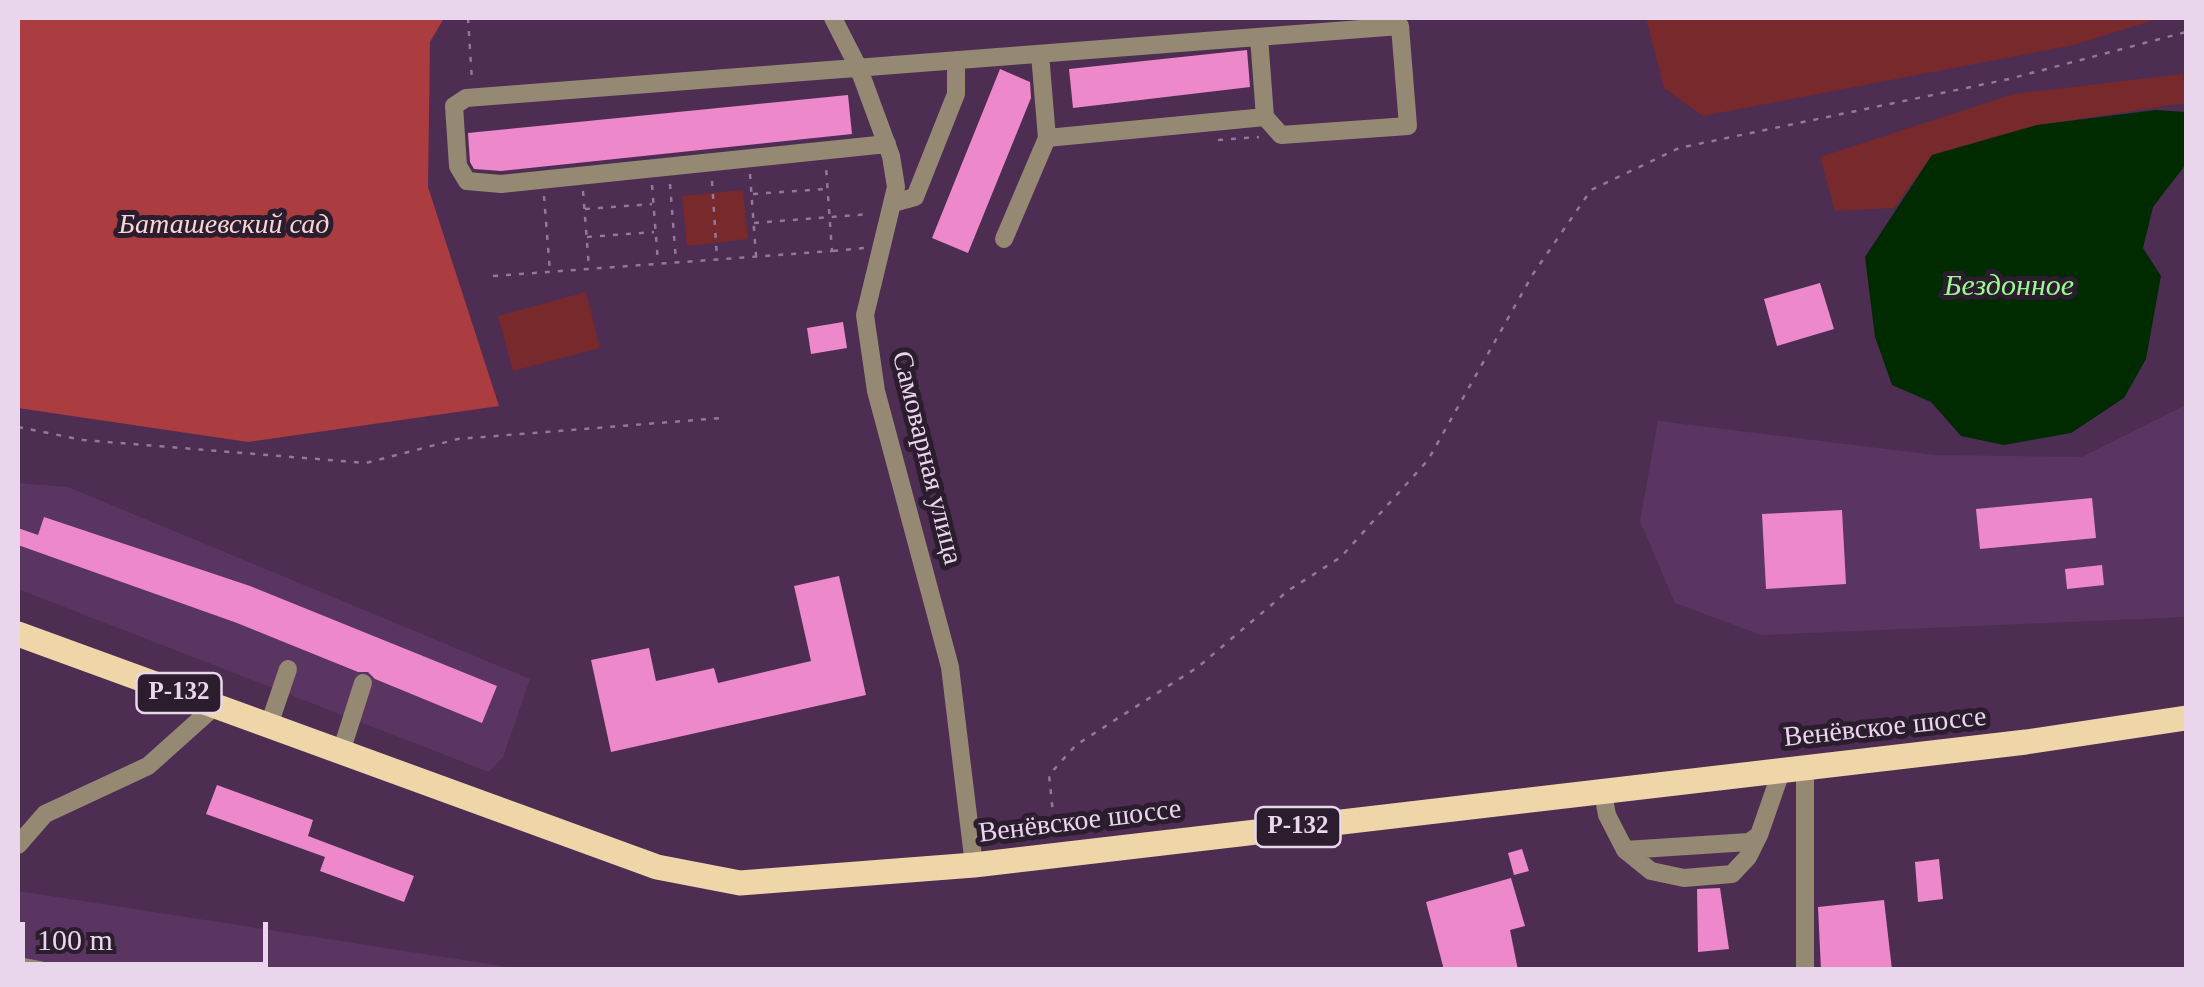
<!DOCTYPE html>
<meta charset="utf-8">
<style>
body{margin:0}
#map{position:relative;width:2204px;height:987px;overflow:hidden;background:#4e2d53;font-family:Georgia,serif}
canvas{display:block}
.frame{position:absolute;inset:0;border:20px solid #e9d5ec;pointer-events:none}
.scale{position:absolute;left:20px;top:922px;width:248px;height:45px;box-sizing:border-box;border:5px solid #e9d5ec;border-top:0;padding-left:12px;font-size:30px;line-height:35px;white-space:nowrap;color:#e9d5ec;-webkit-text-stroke:8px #2b1d2e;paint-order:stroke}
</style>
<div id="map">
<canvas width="2204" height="987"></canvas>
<div class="frame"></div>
<div class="scale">100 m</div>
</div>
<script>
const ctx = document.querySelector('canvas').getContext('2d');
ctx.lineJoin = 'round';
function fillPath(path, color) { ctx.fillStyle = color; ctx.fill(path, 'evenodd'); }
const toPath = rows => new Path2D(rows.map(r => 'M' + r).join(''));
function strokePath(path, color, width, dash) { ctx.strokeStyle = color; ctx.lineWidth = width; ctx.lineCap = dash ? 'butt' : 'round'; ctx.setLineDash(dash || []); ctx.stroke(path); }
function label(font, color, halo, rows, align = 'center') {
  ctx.font = font + ' Georgia,serif'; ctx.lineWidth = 10; ctx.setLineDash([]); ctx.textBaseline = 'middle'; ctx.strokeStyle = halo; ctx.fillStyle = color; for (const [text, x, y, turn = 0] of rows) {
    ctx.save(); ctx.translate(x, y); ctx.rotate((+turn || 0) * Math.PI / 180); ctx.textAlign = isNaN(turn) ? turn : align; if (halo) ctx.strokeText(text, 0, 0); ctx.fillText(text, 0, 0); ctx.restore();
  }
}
const built = toPath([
 [2186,405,2186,617,1761,635,1675,603,1640,521,1658,421,1935,455,2082,457],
 [18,483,68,487,530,679,503,757,489,772,18,589],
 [18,891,521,969,18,969]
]);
const green = toPath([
 [1646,18,2160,18,2074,45,1703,116,1664,88],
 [2183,74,2186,103,2037,125,1932,155,1894,208,1835,211,1820,157,2013,94],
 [743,190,748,239,687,246,682,196],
 [586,292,600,348,513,371,498,316]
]);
const forest = toPath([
 [18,18,444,18,430,42,428,187,499,406,248,442,18,408]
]);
const water = toPath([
 [2155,110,2186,112,2186,164,2153,207,2143,248,2161,276,2146,359,2124,398,2071,433,2004,445,1961,436,1931,402,1892,385,1875,337,1865,257,1932,155,2037,125]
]);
const building = toPath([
 [1247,50,1250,87,1073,108,1069,69],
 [1000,69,1030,82,1031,98,968,253,932,238],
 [848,95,852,134,501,171,474,169,470,162,468,133],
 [1820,283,1834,329,1777,346,1764,299],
 [843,322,847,348,811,354,807,328],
 [2092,498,2096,538,1980,549,1976,509],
 [1842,510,1846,584,1766,589,1762,514],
 [44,517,250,586,497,686,482,723,375,679,368,672,358,672,237,623,18,545,18,528,38,535],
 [2102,565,2104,585,2067,589,2065,569],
 [839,576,866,695,611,752,591,660,649,648,656,681,714,668,718,683,811,661,794,586],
 [217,785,313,820,308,836,414,876,404,902,320,871,325,857,206,814],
 [1522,849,1529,871,1514,875,1508,853],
 [1939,859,1943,899,1918,902,1915,862],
 [1511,878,1525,926,1510,930,1518,970,1444,970,1426,902],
 [1720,888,1729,949,1698,952,1697,889],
 [1884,900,1892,970,1821,970,1818,907]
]);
const path = toPath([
 [468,18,472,81],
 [1218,140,1259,137],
 [750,174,756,256],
 [712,181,717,258],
 [670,184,676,261],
 [652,185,658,262],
 [583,191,589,268],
 [753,194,825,189],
 [544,196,550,272],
 [585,209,652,204],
 [754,223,869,214],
 [587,237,654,232],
 [833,251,865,248],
 [493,276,832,251,826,167],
 [18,427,83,440,366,463,458,439,721,418],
 [1055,833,1049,775,1076,745,1198,667,1289,590,1341,557,1428,460,1533,274,1591,190,1679,148,2009,79,2186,32]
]);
const minor = toPath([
 [833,18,859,69,891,156,896,187,865,315,876,391,950,667,974,865],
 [1259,37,1265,117],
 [1040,54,1047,138],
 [887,144,501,184,467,181,458,166,454,106,466,98,1400,26,1408,126,1281,135,1265,117,1047,138,1004,239],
 [893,203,915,197,956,94,956,60],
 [269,725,288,669],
 [341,752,363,683],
 [1603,793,1607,815,1625,850,1749,842,1759,835,1782,769],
 [18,845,45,814,148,766,215,706],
 [1625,850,1651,871,1684,878,1732,874,1748,857,1759,835],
 [18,966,40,970],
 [1805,970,1805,766]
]);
const major = toPath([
 [18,634,657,867,740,883,974,865,2026,742,2186,718]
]);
const shields = [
 [179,693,85],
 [1298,827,85]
];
const shieldNames = [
 ["Р-132",179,693],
 ["Р-132",1298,827]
];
const parkNames = [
 ["Баташевский сад",224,226]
];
const streetNames = [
 ["Самоварная улица",926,458,76],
 ["Венёвское шоссе",1885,728,-6],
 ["Венёвское шоссе",1080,822,-7]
];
const waterNames = [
 ["Бездонное",2009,287]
];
fillPath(built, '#5b3561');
fillPath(green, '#77292b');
fillPath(forest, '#ab3c40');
fillPath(water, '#002b00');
fillPath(building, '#ed89ca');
strokePath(path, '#937897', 2.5, [5, 8]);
strokePath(minor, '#958974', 18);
strokePath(major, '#efd6a9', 25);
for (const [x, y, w] of shields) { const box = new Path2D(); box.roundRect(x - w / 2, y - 20, w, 40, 8); ctx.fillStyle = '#2b1d2e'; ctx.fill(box); strokePath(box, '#e9d5ec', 2.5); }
label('bold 25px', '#e9d5ec', null, shieldNames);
label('italic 28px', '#f6d7d5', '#2b1d2e', parkNames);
label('28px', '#e9d5ec', '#2b1d2e', streetNames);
label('italic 30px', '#98fc8c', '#2b1d2e', waterNames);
</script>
